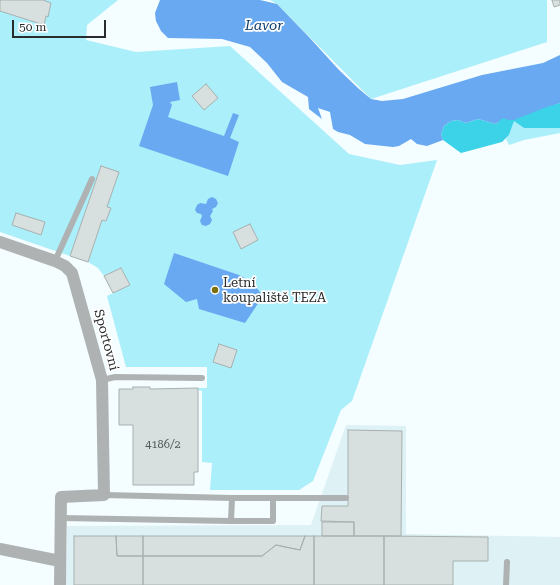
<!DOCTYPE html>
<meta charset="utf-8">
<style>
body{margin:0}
#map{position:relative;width:560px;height:585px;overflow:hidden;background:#f4fdff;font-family:"Roboto Serif",serif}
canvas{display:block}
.scale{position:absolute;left:12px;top:20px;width:94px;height:18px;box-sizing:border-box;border:2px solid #292c2d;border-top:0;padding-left:5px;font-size:12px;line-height:14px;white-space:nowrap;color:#292c2d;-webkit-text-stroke:3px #fff;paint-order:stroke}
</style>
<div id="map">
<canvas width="560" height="585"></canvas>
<div class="scale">50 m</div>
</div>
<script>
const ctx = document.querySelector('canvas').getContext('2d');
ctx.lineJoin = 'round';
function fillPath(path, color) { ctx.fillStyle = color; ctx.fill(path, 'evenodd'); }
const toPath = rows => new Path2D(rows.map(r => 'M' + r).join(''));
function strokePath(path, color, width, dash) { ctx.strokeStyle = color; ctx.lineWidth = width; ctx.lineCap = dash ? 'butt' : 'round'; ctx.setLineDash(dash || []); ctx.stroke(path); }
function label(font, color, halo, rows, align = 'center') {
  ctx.font = font + ' "Roboto Serif",serif'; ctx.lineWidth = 3.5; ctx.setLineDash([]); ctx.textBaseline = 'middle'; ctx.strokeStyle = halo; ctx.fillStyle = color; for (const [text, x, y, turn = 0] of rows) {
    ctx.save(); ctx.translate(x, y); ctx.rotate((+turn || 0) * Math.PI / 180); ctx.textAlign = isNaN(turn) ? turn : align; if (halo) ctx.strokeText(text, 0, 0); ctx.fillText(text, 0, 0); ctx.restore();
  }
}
const built = toPath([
 [346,425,406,426,406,534,560,537,560,585,66,585,67,526,311,525]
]);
const green = toPath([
 [0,0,118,0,87,25,86,40,136,52,230,46,349,154,400,165,437,160,352,401,341,410,313,481,299,490,210,490,212,463,202,462,202,391,198,390,198,388,207,388,207,367,126,367,107,296,130,285,121,268,104,276,98,268,88,262,102,220,106,221,111,208,107,207,101,166,70,256,0,232],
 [270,0,547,0,547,42,371,99,277,4],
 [514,120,524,128,560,128,560,133,524,140,509,145,506,139,509,135]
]);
const forest = toPath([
 [560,103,560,128,524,128,514,121,509,135,502,142,461,153,443,140,441,134,444,126,451,121,458,120,466,123,478,119,496,124,503,117]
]);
const water = toPath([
 [160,0,260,0,277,4,308,36,339,70,359,89,371,99,382,101,403,99,482,75,543,63,560,55,560,103,544,108,514,120,508,120,503,118,496,124,478,119,466,123,458,120,451,121,444,126,441,134,443,140,427,146,417,144,411,139,399,146,393,147,365,144,350,135,338,132,333,129,330,112,318,108,322,119,309,109,308,97,282,82,267,63,250,47,222,39,168,38,161,31,156,21,155,13],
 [177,82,180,100,170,102,172,105,168,117,224,136,233,113,239,115,230,138,239,142,228,176,139,146,153,105,150,87],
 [212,197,216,199,218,203,216,207,212,209,213,211,210,216,212,220,210,224,206,226,202,225,200,221,202,216,201,214,197,213,195,210,197,205,200,203,206,204,208,199],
 [174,253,239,275,252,282,263,296,245,323,199,309,197,299,186,302,164,284]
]);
const building = toPath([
 [0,0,43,0,51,3,48,17,46,16,44,25,0,11,0,0],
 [552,0,560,0,560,5,554,7,552,0],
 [206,84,218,98,204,110,192,96,206,84],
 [101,166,119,172,107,207,111,208,106,221,102,220,88,262,70,256,101,166],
 [16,213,45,222,41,235,12,225,16,213],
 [250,224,258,240,241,249,233,232,250,224],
 [121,268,130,285,113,293,104,276,121,268],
 [219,344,237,350,231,368,213,362,219,344],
 [133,387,150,387,150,389,198,388,198,472,194,472,194,485,133,485,133,425,119,425,119,389,133,389,133,387],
 [348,430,402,431,401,536,354,536,354,522,321,521,322,506,348,506,348,430],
 [322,522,354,522,354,536,322,536,322,522],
 [74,536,116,536,117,556,143,556,143,585,74,585,74,536],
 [116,536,143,536,143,556,117,556,116,536],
 [143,536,305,536,300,550,276,545,262,556,143,556,143,536],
 [305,536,314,536,314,585,143,585,143,556,262,556,276,545,300,550,305,536],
 [314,536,384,536,384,585,314,585,314,536],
 [384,536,488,537,488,561,453,561,453,585,384,585,384,536]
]);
const lane = toPath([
 [55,261,92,179],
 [102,380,115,377,202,378],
 [273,498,346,498],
 [61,518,231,521,232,498,104,495],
 [231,521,273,521,273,498,232,498],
 [506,585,507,562]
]);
const street = toPath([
 [0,242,55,261,65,266,72,273,102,380,104,495,61,497,60,585],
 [0,549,60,561]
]);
const markers = [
 [215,290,4,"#7c700f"]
];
const numberNames = [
 ["4186/2",163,445]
];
const poiNames = [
 ["Letní",223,283],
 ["koupaliště TEZA",223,298]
];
const streetNames = [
 ["Sportovní",106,340,75]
];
const waterNames = [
 ["Lavor",264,26]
];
fillPath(built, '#def1f4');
fillPath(green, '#abeffa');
fillPath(forest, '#3cd2e7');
fillPath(water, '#68a9f1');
fillPath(building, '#d7e0df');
strokePath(building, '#a7b0af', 1);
strokePath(lane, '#aeb2b3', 6);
strokePath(street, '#aeb2b3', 12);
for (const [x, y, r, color] of markers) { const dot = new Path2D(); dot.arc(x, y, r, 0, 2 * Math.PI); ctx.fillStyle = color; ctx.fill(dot); strokePath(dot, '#fff', 1.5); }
label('11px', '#54595a', null, numberNames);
label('13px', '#292c2d', '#fff', poiNames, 'left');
label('13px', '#292c2d', '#fff', streetNames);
label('italic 14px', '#0d3c69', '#fff', waterNames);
</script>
